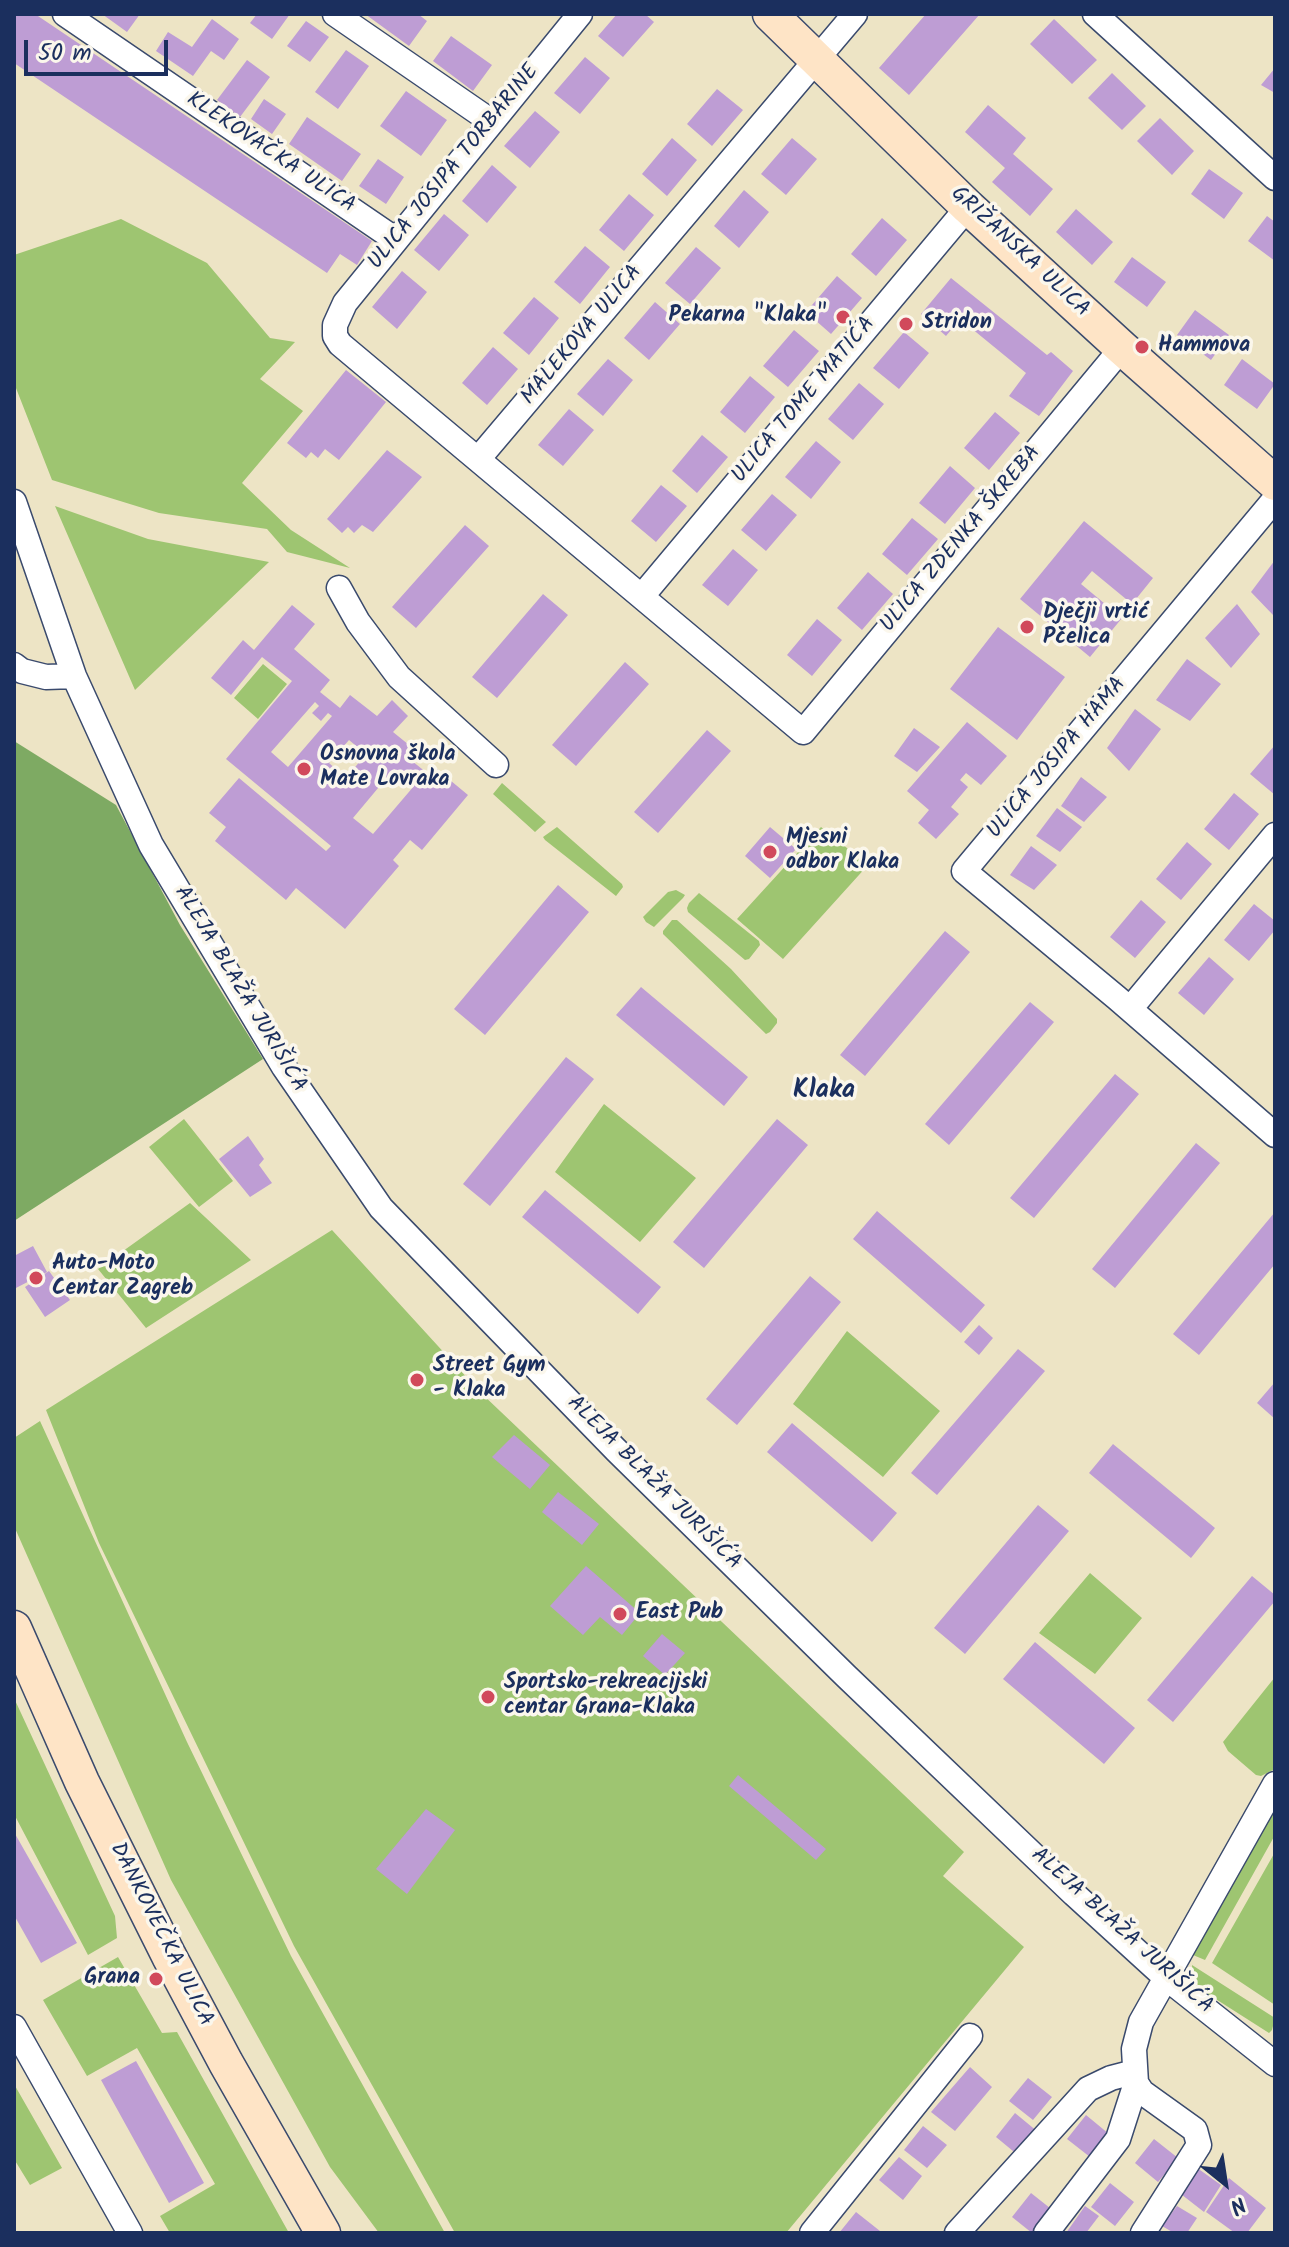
<!DOCTYPE html>
<meta charset="utf-8">
<style>
body{margin:0}
#map{position:relative;width:1289px;height:2247px;overflow:hidden;background:#ede4c5;font-family:Kalam,sans-serif}
canvas{display:block}
.frame{position:absolute;inset:0;border:16px solid #1b2f5e;pointer-events:none}
.north{position:absolute;left:1185px;top:2143px;width:80px;height:80px;-webkit-text-stroke:6px #fbf7ec;paint-order:stroke;rotate:150deg;font-size:22px;font-weight:700;line-height:32px;text-align:center;color:#1b2f5e}
.north::after{content:'';display:block;margin:auto;width:28px;height:36px;background:#1b2f5e;clip-path:polygon(50% 0,100% 100%,50% 72%,0 100%)}
.scale{position:absolute;left:24px;top:40px;width:144px;height:36px;box-sizing:border-box;border:4px solid #1b2f5e;border-top:0;padding-left:10px;font-size:24px;line-height:28px;white-space:nowrap;color:#1b2f5e;-webkit-text-stroke:6px #fbf7ec;paint-order:stroke}
</style>
<div id="map">
<canvas width="1289" height="2247"></canvas>
<div class="frame"></div>
<div class="north">N</div>
<div class="scale">50 m</div>
</div>
<script>
const ctx = document.querySelector('canvas').getContext('2d');
ctx.lineJoin = 'round';
function fillPath(path, color) { ctx.fillStyle = color; ctx.fill(path, 'evenodd'); }
const toPath = rows => new Path2D(rows.map(r => 'M' + r).join(''));
function strokePath(path, color, width, dash) { ctx.strokeStyle = color; ctx.lineWidth = width; ctx.lineCap = dash ? 'butt' : 'round'; ctx.setLineDash(dash || []); ctx.stroke(path); }
function label(font, color, halo, rows, align = 'center') {
  ctx.font = font + ' Kalam,sans-serif'; ctx.lineWidth = 7; ctx.setLineDash([]); ctx.textBaseline = 'middle'; ctx.strokeStyle = halo; ctx.fillStyle = color; for (const [text, x, y, turn = 0] of rows) {
    ctx.save(); ctx.translate(x, y); ctx.rotate((+turn || 0) * Math.PI / 180); ctx.textAlign = isNaN(turn) ? turn : align; if (halo) ctx.strokeText(text, 0, 0); ctx.fillText(text, 0, 0); ctx.restore();
  }
}
const green = toPath([
 [121,219,207,263,270,338,295,342,260,379,303,411,242,483,291,530,350,568,287,552,267,529,159,513,52,480,14,383,14,255],
 [55,506,148,539,269,562,135,690],
 [263,664,287,684,258,719,234,698],
 [502,783,546,822,535,832,493,794],
 [557,827,622,884,623,887,616,896,545,840,543,837],
 [821,827,868,865,783,959,737,919],
 [676,890,685,895,683,898,654,927,646,922,643,917,668,892],
 [699,893,759,941,760,945,749,959,745,960,688,912,687,908,689,903],
 [672,920,677,920,731,969,777,1019,777,1023,770,1032,766,1034,663,934,663,931],
 [604,1104,696,1178,640,1242,555,1172],
 [184,1119,233,1181,199,1207,149,1147],
 [190,1203,251,1260,146,1328,98,1269],
 [332,1230,480,1392,964,1852,943,1876,1024,1947,786,2233,455,2233,294,1946,99,1543,46,1410],
 [847,1331,940,1411,883,1477,793,1404],
 [40,1421,187,1742,291,1956,445,2233,379,2233,330,2167,171,1880,14,1526,14,1438],
 [1090,1573,1142,1618,1095,1674,1039,1633],
 [1275,1677,1275,1769,1261,1776,1256,1775,1228,1751,1223,1742],
 [14,1698,115,1916,117,1938,88,1955,14,1814],
 [1275,1809,1275,1835,1205,1960,1193,1955],
 [1275,1852,1275,2005,1212,1963],
 [118,1957,162,2033,177,2032,289,2233,170,2233,160,2216,215,2184,137,2048,87,2076,43,2000],
 [1192,1965,1275,2018,1272,2030,1269,2033,1200,1989,1192,1974],
 [14,2084,62,2168,30,2185,14,2159]
]);
const forest = toPath([
 [14,741,116,805,180,925,263,1059,14,1221]
]);
const building = toPath([
 [14,14,35,14,372,241,357,265,340,254,327,273,14,63],
 [102,14,140,14,127,32],
 [257,14,290,14,272,39,250,23],
 [365,14,418,14,427,21,409,46],
 [617,14,645,14,654,22,623,57,598,36],
 [926,14,980,14,909,95,879,68],
 [212,19,239,39,224,60,211,51,193,76,156,51,168,32,192,47],
 [1054,19,1097,60,1072,84,1030,44],
 [306,21,329,37,310,62,287,46],
 [451,36,492,65,473,91,433,61],
 [346,50,369,66,338,109,315,92],
 [585,57,610,78,580,114,554,93],
 [247,60,270,77,240,117,217,100],
 [1275,68,1275,93,1261,85],
 [1112,73,1146,106,1122,130,1088,98],
 [717,89,743,110,712,146,687,124],
 [406,91,447,120,421,156,380,126],
 [264,99,286,114,272,134,251,119],
 [988,105,1026,138,1013,154,1053,189,1030,216,992,182,1005,168,965,132],
 [535,111,560,132,530,168,504,146],
 [307,117,361,154,342,181,289,144],
 [1160,118,1194,151,1172,175,1137,141],
 [672,138,697,160,667,196,642,174],
 [792,138,817,159,786,195,761,174],
 [378,159,404,177,386,204,359,186],
 [492,165,517,187,487,223,462,201],
 [1209,169,1243,193,1224,219,1191,194],
 [744,190,769,212,739,248,714,226],
 [629,194,654,215,624,251,599,230],
 [1076,209,1113,242,1092,265,1056,232],
 [444,214,469,235,439,271,414,250],
 [1267,216,1275,222,1275,261,1248,241],
 [882,218,907,240,876,276,851,254],
 [585,246,610,267,580,304,554,282],
 [696,247,721,268,690,304,665,283],
 [1132,257,1166,282,1147,307,1114,282],
 [402,271,427,292,397,329,372,307],
 [837,276,862,298,831,334,806,312],
 [951,278,1047,355,1051,352,1073,371,1039,416,1009,396,1026,373,960,319,946,336,921,314],
 [534,297,559,318,529,355,503,333],
 [655,302,680,324,649,360,624,338],
 [1195,310,1229,335,1211,360,1177,335],
 [794,330,819,351,788,387,763,366],
 [904,332,929,353,899,389,873,368],
 [493,347,518,369,487,405,462,383],
 [608,359,633,380,603,416,577,394],
 [1242,359,1275,384,1257,409,1224,385],
 [346,370,386,402,339,460,325,449,318,458,311,452,306,458,287,443],
 [750,376,775,397,745,433,720,412],
 [859,383,884,404,853,440,828,419],
 [569,409,594,430,563,466,538,445],
 [995,412,1020,433,989,470,964,448],
 [702,435,728,457,697,493,672,471],
 [816,441,841,462,811,499,785,477],
 [387,450,422,477,373,532,362,525,354,533,348,527,342,533,327,519],
 [950,466,975,488,945,524,919,503],
 [661,485,687,506,656,542,631,521],
 [772,494,797,515,766,551,741,530],
 [912,518,938,539,907,575,882,554],
 [1084,521,1153,578,1132,604,1092,571,1081,584,1122,618,1090,657,1020,599],
 [465,525,489,546,416,628,392,607],
 [733,549,758,570,728,606,702,585],
 [1275,560,1275,612,1273,615,1251,592],
 [868,572,893,594,862,630,837,608],
 [543,594,568,615,497,698,472,677],
 [1237,604,1260,634,1231,668,1205,638],
 [292,605,315,624,294,649,330,680,320,692,340,708,350,695,377,716,392,700,408,716,393,732,414,749,407,757,427,773,433,766,468,795,422,850,410,840,393,860,399,866,345,929,296,888,286,900,215,841,226,827,209,813,239,778,326,851,331,846,226,759,292,681,262,657,231,695,211,678,243,640,254,650],
 [315,702,319,706,312,713,321,721,328,713,332,716,288,767,271,752],
 [349,740,366,754,346,778,329,763],
 [394,769,414,786,373,834,353,818],
 [817,619,842,640,812,676,787,655],
 [998,627,1065,677,1017,740,950,689],
 [1187,659,1221,684,1190,721,1156,700],
 [625,662,649,684,576,766,552,745],
 [1135,709,1161,729,1129,771,1107,748],
 [967,722,1007,756,981,785,966,773,960,780,968,787,951,807,959,814,936,839,918,823,929,810,907,791],
 [914,728,940,747,917,772,894,756],
 [707,730,731,751,658,833,634,812],
 [1275,745,1275,795,1250,774],
 [1081,777,1107,797,1084,822,1061,806],
 [1234,793,1259,814,1229,850,1204,829],
 [1057,808,1082,827,1060,852,1036,836],
 [770,827,796,849,770,878,745,856],
 [1187,842,1212,864,1181,900,1156,879],
 [1031,846,1057,865,1034,890,1010,875],
 [558,885,589,912,485,1035,454,1009],
 [1141,900,1166,922,1135,958,1110,937],
 [1254,904,1275,921,1275,930,1249,961,1224,940],
 [945,931,970,952,865,1076,840,1055],
 [1209,957,1234,979,1204,1015,1178,993],
 [641,987,748,1077,724,1106,616,1015],
 [1030,1002,1054,1022,949,1145,925,1124],
 [566,1057,594,1079,490,1206,463,1184],
 [1115,1074,1139,1094,1034,1218,1010,1198],
 [777,1119,808,1145,704,1268,673,1242],
 [248,1136,264,1159,259,1165,272,1183,250,1197,219,1159],
 [1196,1143,1220,1163,1115,1288,1092,1269],
 [545,1190,661,1287,638,1314,522,1217],
 [877,1211,985,1305,961,1333,853,1239],
 [1275,1212,1275,1264,1199,1355,1173,1334],
 [33,1246,47,1272,14,1289,14,1256],
 [49,1271,70,1300,45,1317,25,1287],
 [810,1276,841,1302,737,1425,706,1399],
 [979,1325,993,1338,979,1355,964,1342],
 [1018,1349,1045,1371,937,1495,911,1473],
 [1275,1382,1275,1419,1257,1403],
 [792,1423,897,1513,872,1542,767,1452],
 [514,1435,550,1465,530,1489,492,1457],
 [1113,1444,1215,1528,1191,1558,1089,1473],
 [558,1492,599,1524,582,1545,542,1512],
 [1038,1505,1069,1531,965,1654,934,1628],
 [586,1566,640,1613,622,1635,600,1617,583,1635,550,1606],
 [1252,1576,1275,1595,1275,1601,1173,1722,1147,1700],
 [662,1634,685,1653,665,1675,643,1656],
 [1035,1642,1135,1728,1104,1764,1003,1679],
 [738,1775,826,1849,816,1860,729,1786],
 [426,1809,455,1830,407,1894,376,1869],
 [14,1832,77,1943,41,1963,14,1915],
 [136,2061,204,2183,169,2203,101,2080],
 [970,2067,992,2087,955,2131,931,2112],
 [1028,2078,1052,2097,1033,2120,1009,2101],
 [1015,2113,1038,2132,1019,2156,996,2137],
 [1086,2115,1109,2134,1090,2157,1067,2139],
 [923,2126,947,2145,927,2168,904,2150],
 [1154,2139,1178,2158,1158,2182,1135,2163],
 [899,2157,922,2176,903,2200,879,2180],
 [1193,2165,1221,2185,1204,2212,1177,2191],
 [1229,2178,1266,2208,1247,2233,1235,2233,1206,2212],
 [1110,2183,1134,2202,1115,2226,1091,2207],
 [1031,2193,1055,2212,1038,2233,1032,2233,1012,2217],
 [1085,2206,1099,2216,1086,2233,1066,2233],
 [1177,2206,1197,2218,1187,2233,1174,2233,1162,2226],
 [856,2212,880,2231,878,2233,839,2233]
]);
const street = toPath([
 [65,14,396,240],
 [335,14,492,122],
 [580,14,345,303,335,325,335,336,340,344,803,732,1122,348],
 [1095,14,1275,178],
 [479,458,855,14],
 [1275,499,964,871,1117,998,1275,1135],
 [14,502,74,676,151,845,284,1067,381,1208,616,1450,846,1676,1074,1894,1165,1977,1275,2064],
 [339,588,358,622,399,677,496,765],
 [642,596,968,207],
 [14,665,22,671,46,677,74,676],
 [1130,1009,1275,835],
 [14,2027,130,2233],
 [812,2233,970,2036],
 [957,2233,1088,2089,1111,2078,1134,2072],
 [1046,2233,1118,2139,1136,2083],
 [1143,2233,1199,2145,1195,2130,1142,2092,1136,2083,1134,2049,1141,2022,1275,1784]
]);
const secondary = toPath([
 [770,14,968,207,1122,348,1275,483],
 [14,1628,82,1782,169,1956,226,2063,323,2233]
]);
const markers = [
 [843,317,8,"#d1495b"],
 [906,324,8,"#d1495b"],
 [1142,347,8,"#d1495b"],
 [1027,627,8,"#d1495b"],
 [304,769,8,"#d1495b"],
 [770,852,8,"#d1495b"],
 [36,1278,8,"#d1495b"],
 [417,1380,8,"#d1495b"],
 [620,1614,8,"#d1495b"],
 [488,1697,8,"#d1495b"],
 [156,1979,8,"#d1495b"]
];
const streetNames = [
 ["KLEKOVAČKA ULICA",270,154,34],
 ["ULICA JOSIPA TORBARINE",455,168,-51],
 ["GRIŽANSKA ULICA",1019,253,43],
 ["MALEKOVA ULICA",583,336,-50],
 ["ULICA TOME MATIĆA",805,401,-50],
 ["ULICA ZDENKA ŠKREBA",962,540,-50],
 ["ULICA JOSIPA HAMA",1058,759,-50],
 ["ALEJA BLAŽA JURIŠIĆA",239,990,59],
 ["ALEJA BLAŽA JURIŠIĆA",653,1484,45],
 ["ALEJA BLAŽA JURIŠIĆA",1121,1932,42],
 ["DANKOVEČKA ULICA",160,1935,63]
];
const poiNames = [
 ["Pekarna \"Klaka\"",827,317,"right"],
 ["Stridon",922,324],
 ["Hammova",1158,347],
 ["Dječji vrtić",1043,614],
 ["Pčelica",1043,639],
 ["Osnovna škola",320,756],
 ["Mate Lovraka",320,781],
 ["Mjesni",786,839],
 ["odbor Klaka",786,864],
 ["Auto-Moto",52,1265],
 ["Centar Zagreb",52,1290],
 ["Street Gym",433,1367],
 ["- Klaka",433,1392],
 ["East Pub",636,1614],
 ["Sportsko-rekreacijski",504,1684],
 ["centar Grana-Klaka",504,1709],
 ["Grana",140,1979,"right"]
];
const quarterNames = [
 ["Klaka",824,1093]
];
fillPath(green, '#9ec571');
fillPath(forest, '#7eaa63');
fillPath(building, '#be9dd4');
strokePath(street, '#3a4a6d', 27);
strokePath(secondary, '#3a4a6d', 37);
strokePath(street, '#fff', 24);
strokePath(secondary, '#fee4c6', 34);
for (const [x, y, r, color] of markers) { const dot = new Path2D(); dot.arc(x, y, r, 0, 2 * Math.PI); ctx.fillStyle = color; ctx.fill(dot); strokePath(dot, '#fbf7ec', 3); }
label('22px', '#1b2f5e', '#fbf7ec', streetNames);
label('bold 22px', '#1b2f5e', '#fbf7ec', poiNames, 'left');
label('bold 26px', '#1b2f5e', '#fbf7ec', quarterNames);
</script>
